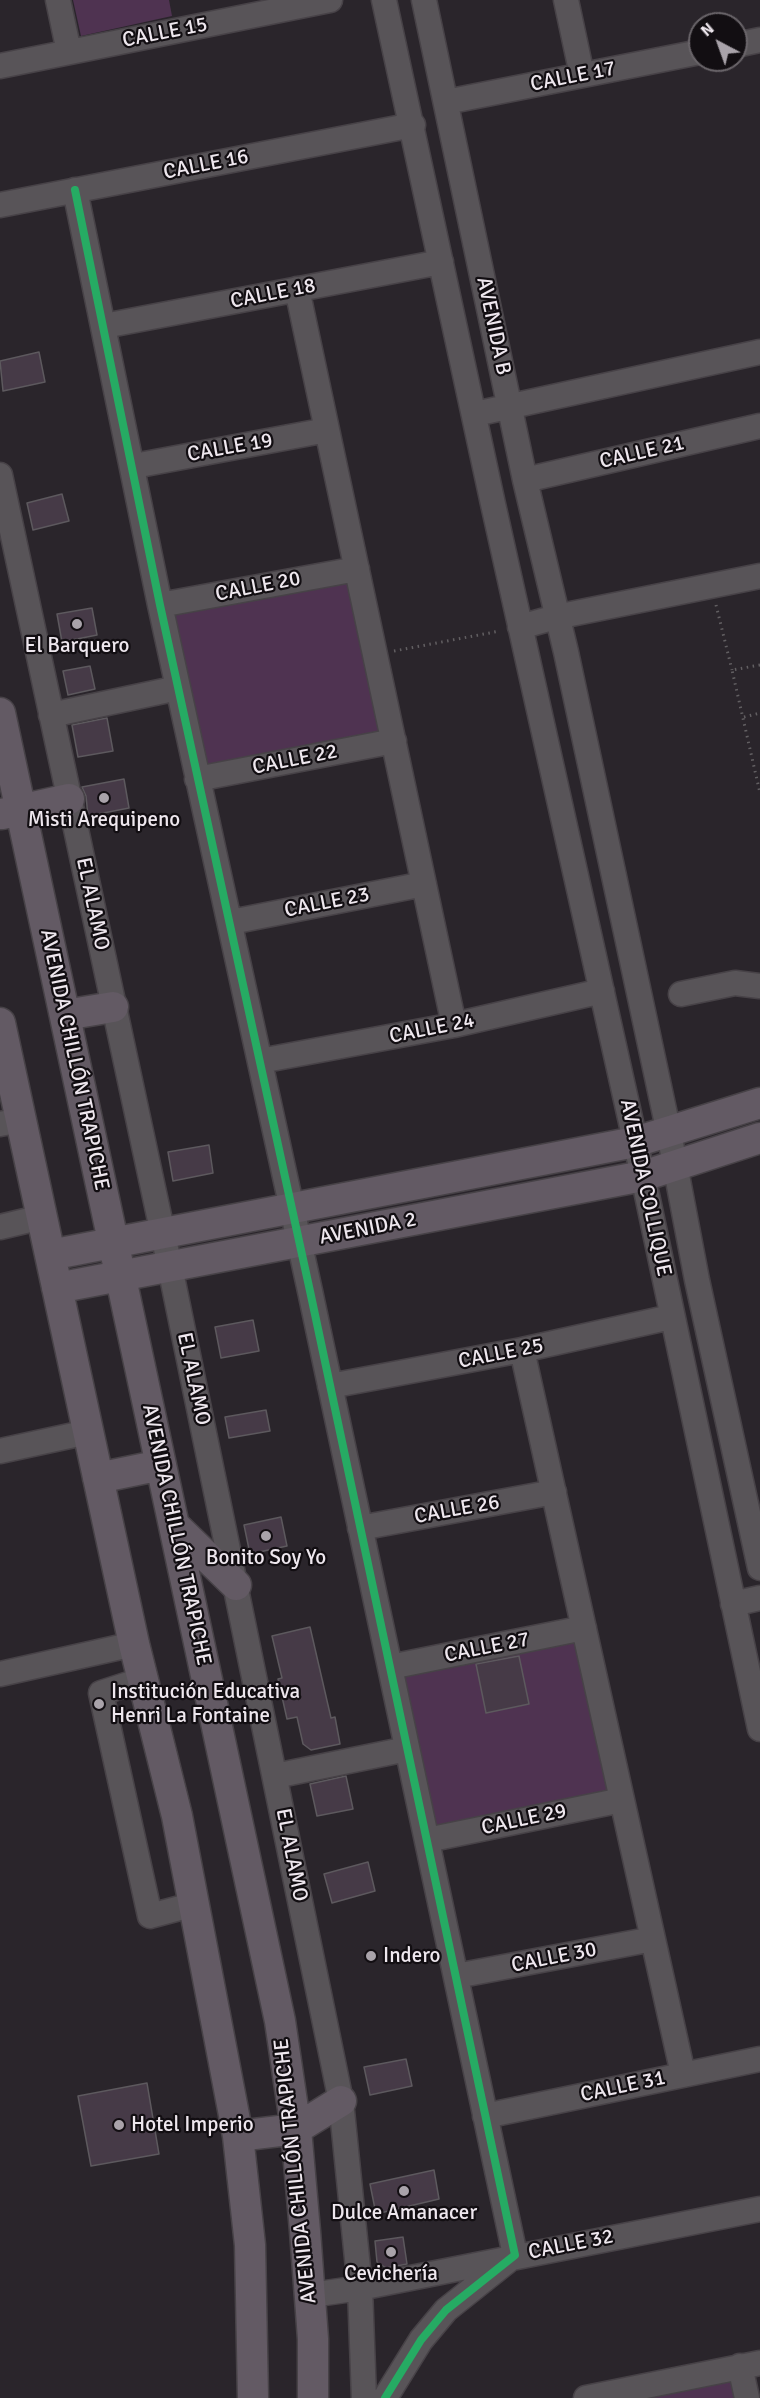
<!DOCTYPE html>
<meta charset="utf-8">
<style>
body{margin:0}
#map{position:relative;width:760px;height:2398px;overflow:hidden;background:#2a252b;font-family:Signika,sans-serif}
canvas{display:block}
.north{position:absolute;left:688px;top:12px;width:60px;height:60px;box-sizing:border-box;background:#120e12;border:2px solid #6a656a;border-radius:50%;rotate:319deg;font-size:16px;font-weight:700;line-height:24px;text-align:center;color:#eee7ee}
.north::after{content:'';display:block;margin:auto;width:21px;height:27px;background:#a9a3aa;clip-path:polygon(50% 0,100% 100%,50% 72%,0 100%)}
</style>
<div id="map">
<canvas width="760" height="2398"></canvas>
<div class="north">N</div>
</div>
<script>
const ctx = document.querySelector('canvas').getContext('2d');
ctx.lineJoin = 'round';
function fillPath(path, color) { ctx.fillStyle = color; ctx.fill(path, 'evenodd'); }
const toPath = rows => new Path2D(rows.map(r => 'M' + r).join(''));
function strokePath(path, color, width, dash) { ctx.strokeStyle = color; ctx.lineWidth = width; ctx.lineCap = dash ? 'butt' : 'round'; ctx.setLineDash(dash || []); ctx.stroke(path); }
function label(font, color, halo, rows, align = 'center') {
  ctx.font = font + ' Signika,sans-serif'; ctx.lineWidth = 4.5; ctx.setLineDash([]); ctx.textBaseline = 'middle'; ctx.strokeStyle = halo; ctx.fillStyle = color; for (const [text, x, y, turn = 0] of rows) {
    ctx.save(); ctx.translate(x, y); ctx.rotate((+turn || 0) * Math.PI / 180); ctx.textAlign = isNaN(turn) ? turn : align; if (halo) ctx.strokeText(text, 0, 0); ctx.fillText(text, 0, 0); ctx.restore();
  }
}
const green = toPath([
 [73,0,169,0,172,16,81,36],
 [351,578,381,735,206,770,175,614],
 [576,1637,609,1795,434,1832,402,1672],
 [734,2377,738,2398,617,2398]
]);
const building = toPath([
 [39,352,45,382,3,391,0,361,39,352],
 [62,494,69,521,33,530,27,503,62,494],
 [92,608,97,635,62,642,57,614,92,608],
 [90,666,95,689,68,695,63,671,90,666],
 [107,718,113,751,78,757,72,725,107,718],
 [124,779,129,808,88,816,86,796,82,787,124,779],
 [209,1145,213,1173,173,1181,168,1152,209,1145],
 [253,1320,259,1351,221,1358,215,1327,253,1320],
 [266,1410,270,1431,229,1438,225,1417,266,1410],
 [281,1517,287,1546,250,1554,244,1525,281,1517],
 [310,1627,331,1718,335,1717,340,1744,311,1750,303,1744,297,1717,287,1719,278,1679,282,1678,272,1636,310,1627],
 [519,1656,529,1704,486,1713,476,1664,519,1656],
 [346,1776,353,1809,317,1816,310,1784,346,1776],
 [368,1862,375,1891,332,1903,324,1874,368,1862],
 [406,2059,412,2086,370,2095,364,2067,406,2059],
 [147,2083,159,2154,91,2166,78,2096,147,2083],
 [434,2170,439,2199,376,2214,370,2184,434,2170],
 [403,2237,407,2264,386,2268,377,2262,375,2241,403,2237]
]);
const path = toPath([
 [716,605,732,670],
 [394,651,500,631],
 [760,665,732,670,760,793],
 [744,717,760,713]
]);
const minor = toPath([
 [58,0,69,52],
 [384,0,493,504,643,1176,760,1729],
 [424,0,525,480,566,652,669,1133,697,1280,760,1568],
 [566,0,582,75],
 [736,45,760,40],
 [0,66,330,0],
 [446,102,700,52],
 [75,190,160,605,310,1291,515,2255,446,2310,421,2340,385,2398],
 [0,205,413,125],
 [297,289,454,1025],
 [104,326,441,262],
 [475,414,760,352],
 [134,466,327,430],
 [0,475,170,1267,341,2101,360,2288,364,2398],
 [525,480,760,426],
 [160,605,357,569],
 [520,627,556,617,760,576],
 [51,715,178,688],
 [197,779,394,741],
 [231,922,424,884],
 [681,994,735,983,760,986],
 [260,1061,454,1025,602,991],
 [0,1124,21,1120],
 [0,1227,42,1217],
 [522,1350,683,2074],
 [330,1386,522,1350,671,1317],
 [0,1451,88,1432],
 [360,1528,554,1492],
 [733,1604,760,1598],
 [390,1667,584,1628],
 [0,1674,134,1644],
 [144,1679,101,1693,150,1916,195,1904],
 [275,1776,407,1749],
 [427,1840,622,1800],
 [456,1976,653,1939],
 [485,2116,760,2059],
 [311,2295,360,2288,760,2209],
 [740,2366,747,2398],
 [586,2398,760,2363]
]);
const major = toPath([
 [0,713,280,2021,296,2129,305,2231,313,2339,313,2398],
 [2,814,69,799],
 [65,1015,113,1007],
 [0,1023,134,1644,177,1816,238,2136,250,2245,253,2398],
 [50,1255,635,1142,760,1103],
 [57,1288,643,1176,760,1138],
 [98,1478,161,1465],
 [174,1525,236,1585],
 [238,2136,296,2129,341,2101]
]);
const cycleway = toPath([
 [75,190,160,605,310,1291,515,2255,446,2310,421,2340,385,2398]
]);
const markers = [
 [77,624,6,"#a9a3aa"],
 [104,798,6,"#a9a3aa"],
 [266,1536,6,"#a9a3aa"],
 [99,1704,6,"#a9a3aa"],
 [371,1956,6,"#a9a3aa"],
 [119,2125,6,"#a9a3aa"],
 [404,2191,6,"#a9a3aa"],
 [391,2252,6,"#a9a3aa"]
];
const streetNames = [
 ["CALLE 15",165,33,-11],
 ["CALLE 17",573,77,-11],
 ["CALLE 16",206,165,-11],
 ["CALLE 18",273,294,-11],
 ["AVENIDA B",493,326,78],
 ["CALLE 19",230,448,-10],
 ["CALLE 21",642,453,-13],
 ["CALLE 20",258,587,-11],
 ["CALLE 22",295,760,-11],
 ["CALLE 23",327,903,-11],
 ["EL ALAMO",92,904,78],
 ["CALLE 24",432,1029,-11],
 ["AVENIDA CHILLÓN TRAPICHE",74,1060,78],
 ["AVENIDA COLLIQUE",645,1188,78],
 ["AVENIDA 2",368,1229,-11],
 ["CALLE 25",501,1354,-11],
 ["EL ALAMO",193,1379,78],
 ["CALLE 26",457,1510,-10],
 ["AVENIDA CHILLÓN TRAPICHE",176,1535,78],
 ["CALLE 27",487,1648,-11],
 ["CALLE 29",524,1820,-12],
 ["EL ALAMO",291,1855,79],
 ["CALLE 30",554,1958,-11],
 ["CALLE 31",623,2087,-12],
 ["AVENIDA CHILLÓN TRAPICHE",296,2171,-96],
 ["CALLE 32",571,2245,-11]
];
const poiNames = [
 ["El Barquero",77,646],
 ["Misti Arequipeno",104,820],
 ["Bonito Soy Yo",266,1558],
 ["Institución Educativa",111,1692,"left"],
 ["Henri La Fontaine",111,1716,"left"],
 ["Indero",383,1956,"left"],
 ["Hotel Imperio",131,2125,"left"],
 ["Dulce Amanacer",404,2213],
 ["Cevichería",391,2274]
];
fillPath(green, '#4f3351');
fillPath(building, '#463a47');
strokePath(building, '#5d595e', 1.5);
strokePath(minor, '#474247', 27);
strokePath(major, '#474247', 33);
strokePath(path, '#625f62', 3, [1.5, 4.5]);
strokePath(minor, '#585458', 24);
strokePath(major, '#635a64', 30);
strokePath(cycleway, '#26ab63', 8);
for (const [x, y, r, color] of markers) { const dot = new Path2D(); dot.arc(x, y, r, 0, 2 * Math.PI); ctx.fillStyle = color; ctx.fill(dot); strokePath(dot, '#120e12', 2); }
label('21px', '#eee7ee', '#120e12', streetNames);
label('21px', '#eee7ee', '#120e12', poiNames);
</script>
